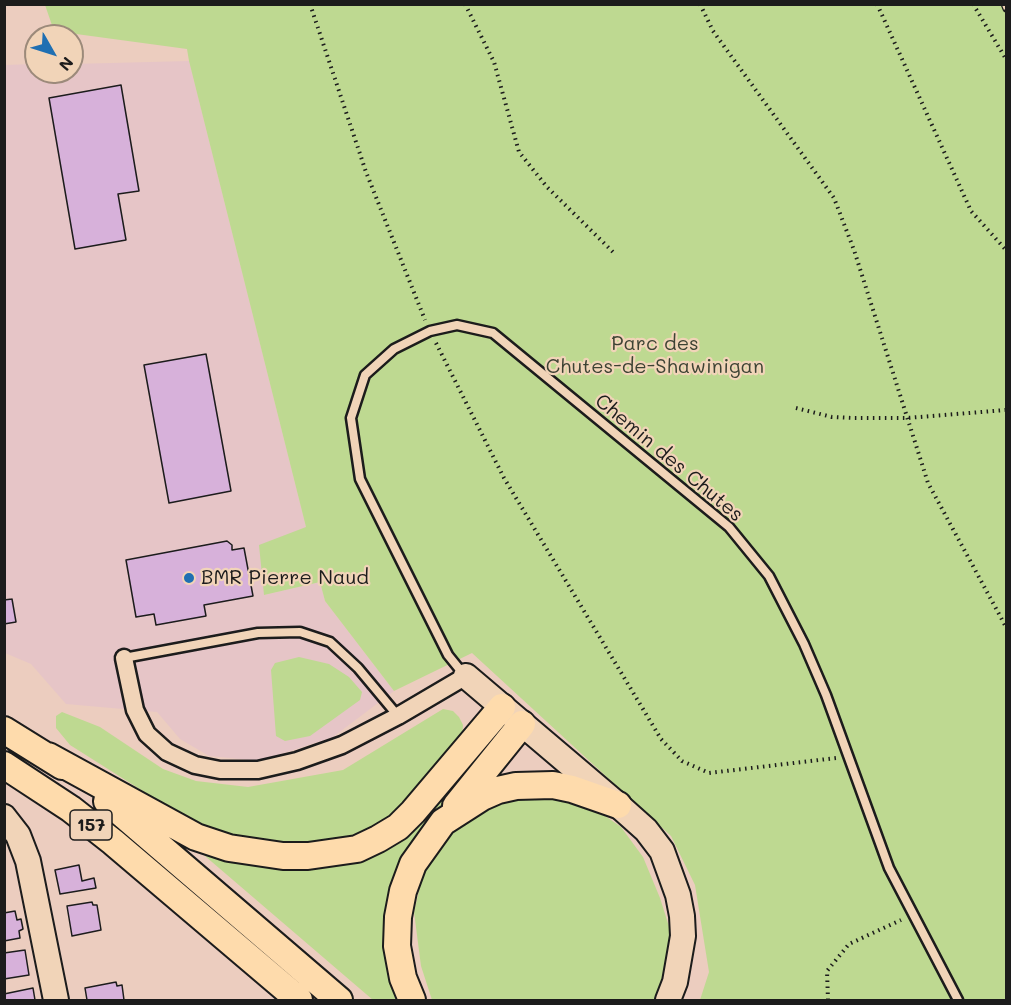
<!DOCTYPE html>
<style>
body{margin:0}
#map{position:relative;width:1011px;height:1005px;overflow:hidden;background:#eccdbf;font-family:Mali,sans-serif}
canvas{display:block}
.frame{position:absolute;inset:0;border:6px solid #1c1c1c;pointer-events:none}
.north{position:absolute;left:24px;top:24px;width:60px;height:60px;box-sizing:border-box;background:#f1d4b8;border:2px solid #9c8a7a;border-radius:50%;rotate:129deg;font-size:16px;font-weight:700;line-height:24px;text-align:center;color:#1c1c1c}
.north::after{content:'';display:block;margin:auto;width:21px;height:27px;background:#1f6fb2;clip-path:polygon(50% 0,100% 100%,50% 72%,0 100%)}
</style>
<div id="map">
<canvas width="1011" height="1005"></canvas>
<div class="frame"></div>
<div class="north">N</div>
</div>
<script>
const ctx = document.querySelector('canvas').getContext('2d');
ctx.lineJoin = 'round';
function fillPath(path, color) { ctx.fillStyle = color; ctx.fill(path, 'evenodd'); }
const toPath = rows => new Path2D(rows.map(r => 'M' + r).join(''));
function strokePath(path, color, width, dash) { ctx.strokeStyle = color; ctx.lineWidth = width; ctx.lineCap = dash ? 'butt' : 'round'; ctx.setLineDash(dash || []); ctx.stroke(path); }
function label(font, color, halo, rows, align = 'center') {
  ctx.font = font + ' Mali,sans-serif'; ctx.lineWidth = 4.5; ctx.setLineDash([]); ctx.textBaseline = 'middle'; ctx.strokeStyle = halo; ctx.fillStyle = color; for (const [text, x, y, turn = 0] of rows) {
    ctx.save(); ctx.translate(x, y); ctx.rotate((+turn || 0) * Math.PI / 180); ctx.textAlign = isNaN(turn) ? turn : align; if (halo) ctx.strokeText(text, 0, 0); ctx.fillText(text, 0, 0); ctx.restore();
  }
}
const built = toPath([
 [189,61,306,527,264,595,320,582,325,601,394,691,333,737,260,761,209,756,180,739,157,712,66,704,31,664,5,653,4,65,36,64,36,72,72,72,72,64]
]);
const green = toPath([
 [45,5,1006,5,1006,1000,700,1000,709,972,695,885,671,836,472,653,394,691,325,601,320,582,264,595,259,545,306,527,189,61,187,49,54,31],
 [299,657,329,664,349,677,362,692,360,700,310,736,285,741,276,736,271,670,275,663],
 [443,709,453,711,459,717,463,725,462,740,405,809,371,830,321,844,243,843,187,819,70,745,56,728,56,716,62,712,100,727,163,769,196,781,248,787,343,770],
 [496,733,499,735,395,880,388,900,385,922,386,945,399,1000,373,1000,198,850,262,864,332,867,360,860],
 [558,797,594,808,621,827,643,857,660,898,672,936,668,963,654,1000,432,1000,421,966,414,912,425,865,448,829,482,808,517,799]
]);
const building = toPath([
 [121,85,139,191,118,194,126,240,75,249,49,98,121,85],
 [206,354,231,491,169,503,144,365,206,354],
 [227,541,232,545,232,550,244,548,253,596,204,605,206,616,156,625,154,614,136,617,126,560,227,541],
 [12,599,16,622,4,624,4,600,12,599],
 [79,865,82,881,94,878,96,888,60,894,55,870,79,865],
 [92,902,93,905,97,905,101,930,72,936,67,906,92,902],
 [15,911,17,920,21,919,23,929,19,931,20,938,4,941,4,913,15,911],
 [25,950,29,975,4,979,4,953,25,950],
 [116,982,117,986,122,985,124,1000,87,1000,85,988,116,982],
 [33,988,35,1000,4,1000,4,994,33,988]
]);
const path = toPath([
 [310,4,366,172,425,320],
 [465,4,494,62,519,152,547,187,613,252],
 [700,4,713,31,834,198,854,250,928,483,1006,627],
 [877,4,971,211,1006,250],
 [973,4,1006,59],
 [436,343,504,478,661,739,682,761,709,773,836,758],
 [796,408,832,417,853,418,907,418,1006,410],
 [828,1000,827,971,849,944,901,920]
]);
const lane = toPath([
 [124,658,258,633,300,632,330,642,358,668,398,716],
 [465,676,448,655,360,479,351,418,365,375,394,349,430,331,457,325,493,333,729,527,769,576,804,644,826,695,889,868,958,1000]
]);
const street = toPath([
 [124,658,135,710,147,734,167,752,195,765,220,770,258,770,297,761,342,745,398,716,466,676]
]);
const secondary = toPath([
 [466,676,618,805,646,830,662,851,678,895,682,916,683,936,675,982,668,1000],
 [4,817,18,835,28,861,56,1000]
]);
const primary = toPath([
 [4,730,62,766],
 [48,756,196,837,229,848,283,856,308,856,357,849,378,839,398,827,413,812,502,707],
 [4,765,71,809,113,842,299,1000],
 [107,801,339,1000],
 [456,806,522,724],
 [412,1000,403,978,397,946,398,917,403,891,413,864,443,822,482,797,498,790,516,786,553,785,572,789,618,805]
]);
const rail = toPath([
 [1004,4,1006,9]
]);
const markers = [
 [189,578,6,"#1f6fb2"]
];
const shields = [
 [91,825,42]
];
const shieldNames = [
 ["157",91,825]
];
const parkNames = [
 ["Parc des",655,344],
 ["Chutes-de-Shawinigan",655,367]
];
const streetNames = [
 ["Chemin des Chutes",669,458,40]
];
const poiNames = [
 ["BMR Pierre Naud",201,578]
];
fillPath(built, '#e6c5c7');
fillPath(green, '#bed991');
fillPath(building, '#d7b1da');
strokePath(building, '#1c1c1c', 1.5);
strokePath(lane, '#1c1c1c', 13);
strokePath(street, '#1c1c1c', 21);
strokePath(secondary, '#1c1c1c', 28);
strokePath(primary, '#1c1c1c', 30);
strokePath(path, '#1c1c1c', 4, [1.5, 4.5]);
strokePath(lane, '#f1d4b8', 8);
strokePath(street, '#f1d4b8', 16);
strokePath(secondary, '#f1d4b8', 24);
strokePath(primary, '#fedbac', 26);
strokePath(rail, '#1c1c1c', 7);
strokePath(rail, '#f1d4b8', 4.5, [14]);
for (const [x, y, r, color] of markers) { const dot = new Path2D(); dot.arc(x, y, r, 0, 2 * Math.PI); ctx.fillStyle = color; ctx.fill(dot); strokePath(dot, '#f1d4b8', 2); }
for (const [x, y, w] of shields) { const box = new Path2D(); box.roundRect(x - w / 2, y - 15, w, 30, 4.5); ctx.fillStyle = '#f1d4b8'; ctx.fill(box); strokePath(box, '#1c1c1c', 1.5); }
label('bold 18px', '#1c1c1c', null, shieldNames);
label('20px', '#3c4233', '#f1d4b8', parkNames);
label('20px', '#1c1c1c', '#f1d4b8', streetNames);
label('20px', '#1c1c1c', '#f1d4b8', poiNames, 'left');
</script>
